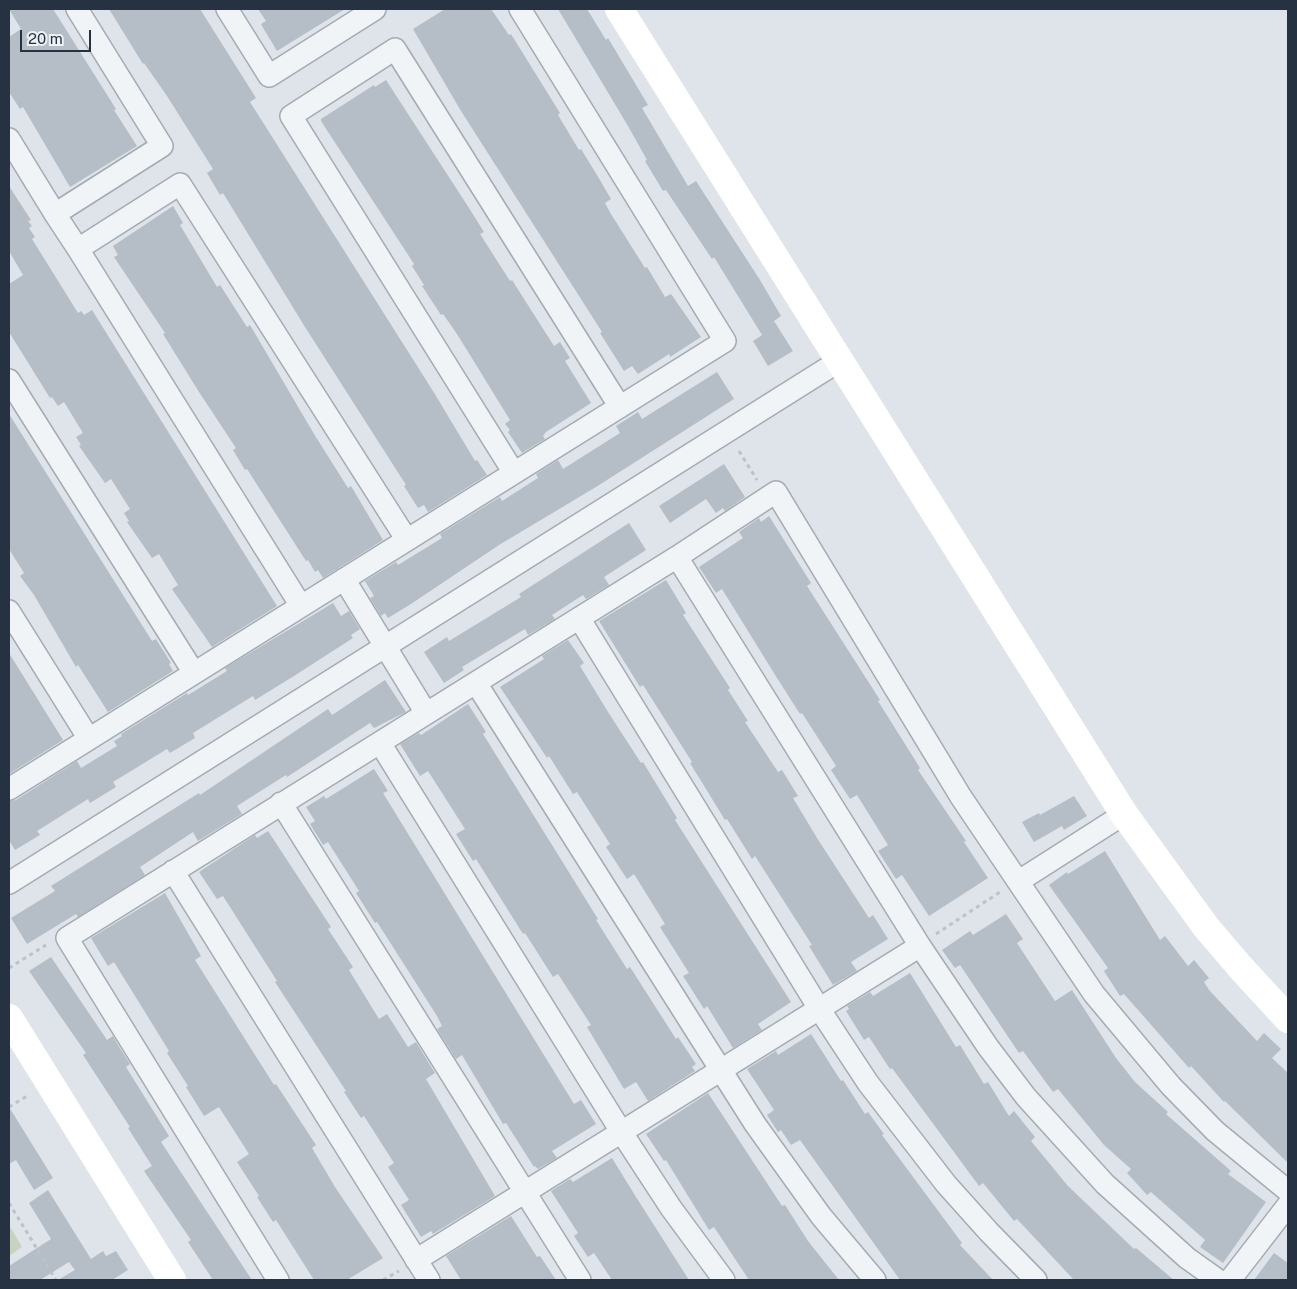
<!DOCTYPE html>
<style>
body{margin:0}
#map{position:relative;width:1297px;height:1289px;overflow:hidden;background:#dee4e9;font-family:"Public Sans",sans-serif}
canvas{display:block}
.frame{position:absolute;inset:0;border:10px solid #263242;pointer-events:none}
.scale{position:absolute;left:20px;top:30px;width:71px;height:22px;box-sizing:border-box;border:2px solid #263242;border-top:0;padding-left:6px;font-size:15px;line-height:18px;white-space:nowrap;color:#263242;-webkit-text-stroke:4px #eef2f7;paint-order:stroke}
</style>
<div id="map">
<canvas width="1297" height="1289"></canvas>
<div class="frame"></div>
<div class="scale">20 m</div>
</div>
<script>
const ctx = document.querySelector('canvas').getContext('2d');
ctx.lineJoin = 'round';
function fillPath(path, color) { ctx.fillStyle = color; ctx.fill(path, 'evenodd'); }
const toPath = rows => new Path2D(rows.map(r => 'M' + r).join(''));
function strokePath(path, color, width, dash) { ctx.strokeStyle = color; ctx.lineWidth = width; ctx.lineCap = dash ? 'butt' : 'round'; ctx.setLineDash(dash || []); ctx.stroke(path); }
const green = toPath([
 [9,1225,22,1247,9,1256]
]);
const building = toPath([
 [9,9,53,9,116,109,114,110,137,146,70,187,23,107,20,109,9,92,9,37,21,29],
 [109,9,200,9,256,98,250,102,433,391,475,461,477,460,487,475,428,512,424,505,418,508,404,486,406,485,305,327,223,193,220,195,207,173,213,169,167,96,144,63,143,64],
 [258,9,345,9,277,51,262,26,261,24,266,21],
 [445,9,491,9,509,35,511,34,560,113,558,115,579,150,581,149,597,175,611,199,605,203,611,214,645,268,647,267,665,297,671,294,701,337,670,357,669,354,638,374,632,366,624,371,600,333,602,332,461,111,413,29],
 [558,9,587,9,606,40,608,38,648,105,642,108,688,186,696,181,760,280,781,316,774,321,793,351,768,366,753,341,762,335,714,257,712,259,666,190,663,191,645,161,647,160,628,126],
 [386,80,469,208,484,232,480,234,510,281,512,280,554,346,560,342,570,358,565,361,591,403,546,432,543,436,545,439,522,453,508,432,510,430,505,424,510,420,457,334,443,314,441,315,422,286,424,285,412,266,414,264,321,121,321,119,374,85,375,87],
 [9,186,31,220,28,221,32,226,29,228,35,237,32,239,78,313,81,311,84,315,92,310,277,606,212,647,172,589,178,585,159,554,152,558,127,522,129,521,124,513,130,509,111,479,105,483,79,446,81,445,76,437,83,433,64,402,58,406,52,397,50,398,9,332,9,284,23,275,9,251],
 [173,206,183,223,180,225,217,287,220,285,247,327,250,325,314,434,348,488,351,486,383,540,323,578,318,570,315,572,308,560,306,561,247,469,245,470,233,450,236,448,199,392,163,334,165,333,114,257,118,255,113,246],
 [717,372,734,399,596,487,499,545,411,604,388,618,385,613,381,616,370,598,374,596,365,581,396,562,398,565,442,538,440,534,500,497,502,501,538,478,536,474,558,460,563,469,620,433,616,426,638,412,642,419],
 [9,414,152,641,156,639,171,663,169,664,173,671,108,712,78,665,76,667,34,595,20,576,24,573,9,549],
 [724,464,745,497,725,511,723,508,716,513,706,499,670,523,659,506],
 [769,516,811,583,807,586,880,700,878,701,920,768,918,770,966,841,964,842,988,878,929,916,902,875,896,879,878,851,888,845,857,795,850,799,831,770,836,766,802,713,800,714,777,678,722,589,716,593,699,567,743,538,739,532,759,518,761,522],
 [629,523,646,550,604,577,609,585,586,599,583,595,552,615,555,619,528,635,525,629,462,667,464,670,444,683,424,652,447,637,449,641,521,597,519,594],
 [666,580,686,613,683,615,730,688,728,690,748,721,745,722,778,772,782,770,798,796,793,798,817,838,869,918,873,915,888,939,851,962,857,971,833,985,809,946,812,945,755,856,752,859,727,819,725,820,690,763,692,762,643,685,640,687,599,621],
 [333,603,341,616,349,611,360,629,351,635,353,638,294,676,255,700,253,696,193,733,195,738,170,753,167,749,113,782,116,787,90,803,88,799,37,831,40,835,15,850,9,840,9,801,16,800,77,761,81,768,117,746,114,741,122,736,121,734,187,693,188,695,227,671,225,668],
 [568,640,584,663,580,666,608,712,641,763,643,762,677,818,675,820,791,1002,758,1024,762,1030,733,1048,707,1006,704,1009,683,976,689,973,660,927,665,924,634,874,627,879,606,847,610,844,577,792,573,794,549,756,547,758,500,687,544,659,542,656],
 [9,653,63,740,9,774],
 [385,680,406,712,374,728,370,723,287,777,286,775,237,806,242,814,198,841,193,832,140,867,145,875,78,917,76,914,27,944,11,918,55,891,51,886,199,793,200,795,328,709,332,715],
 [468,704,486,732,483,734,598,919,596,920,627,969,630,967,676,1039,678,1037,696,1064,692,1067,695,1071,648,1101,636,1082,624,1089,587,1027,591,1025,558,974,553,977,525,933,523,934,476,859,473,861,456,834,465,829,428,771,420,776,400,744,419,733,421,735],
 [374,769,388,791,383,793,574,1104,581,1100,596,1124,552,1151,557,1158,538,1169,535,1166,534,1167,506,1123,503,1124,462,1055,456,1059,437,1029,442,1026,437,1016,377,922,375,923,356,893,359,891,328,842,323,845,310,824,315,821,306,807,324,796,326,799],
 [1074,796,1087,816,1064,830,1062,826,1034,842,1022,822,1039,813,1040,815],
 [268,831,331,927,328,929,353,967,349,970,379,1019,387,1014,408,1047,416,1042,435,1073,426,1079,495,1196,433,1234,431,1231,421,1237,401,1205,409,1200,388,1167,394,1163,364,1116,361,1118,344,1092,346,1091,275,982,277,981,223,896,217,899,199,872,255,835,257,838],
 [1105,851,1160,940,1165,936,1188,966,1194,960,1209,978,1204,982,1209,990,1257,1041,1264,1033,1281,1049,1272,1058,1288,1073,1288,1163,1225,1101,1224,1102,1191,1066,1189,1068,1124,994,1120,996,1104,971,1108,968,1049,885,1067,872,1068,874],
 [165,893,201,956,195,960,274,1085,276,1084,316,1145,312,1148,335,1187,383,1258,347,1280,314,1280,276,1220,273,1222,257,1197,259,1196,237,1162,249,1154,219,1107,204,1116,186,1087,188,1086,167,1053,169,1051,114,962,108,966,91,938],
 [1006,914,1023,939,1017,943,1055,1001,1072,990,1116,1058,1135,1082,1168,1112,1166,1114,1231,1171,1228,1174,1266,1202,1223,1263,1200,1247,1205,1240,1151,1192,1147,1195,1127,1173,1131,1169,1104,1145,1058,1089,1053,1092,1023,1051,1019,1053,960,965,955,968,942,950,970,931,973,935],
 [51,957,107,1040,113,1036,118,1045,130,1064,126,1067,169,1136,161,1142,252,1280,213,1280,188,1242,191,1240,144,1171,152,1166,128,1128,130,1127,83,1055,86,1053,29,971],
 [910,973,956,1047,960,1045,984,1084,988,1082,1009,1116,1014,1111,1035,1137,1031,1141,1068,1186,1134,1249,1136,1248,1174,1280,1074,1280,1017,1219,1014,1221,983,1183,979,1186,892,1068,890,1069,869,1037,864,1040,846,1011,849,1009,847,1006,870,992,873,996],
 [811,1034,841,1081,843,1080,865,1114,868,1112,884,1134,882,1135,962,1243,960,1245,993,1280,900,1280,800,1140,791,1145,781,1130,778,1132,767,1115,774,1110,747,1069,776,1051,778,1055],
 [708,1093,782,1206,785,1205,808,1241,839,1280,749,1280,714,1227,709,1230,666,1160,664,1161,646,1134],
 [9,1107,53,1178,34,1190,16,1160,9,1164],
 [612,1158,636,1197,689,1280,612,1280,594,1253,588,1257,574,1236,578,1233,551,1191,570,1179,573,1182],
 [48,1190,91,1259,103,1251,106,1256,116,1251,128,1270,112,1280,58,1280,75,1270,69,1262,40,1280,9,1280,9,1266,51,1239,29,1203],
 [511,1216,537,1257,540,1256,556,1280,461,1280,446,1256],
 [1274,1253,1288,1263,1288,1280,1254,1280]
]);
const path = toPath([
 [739,451,757,480],
 [936,934,1000,892],
 [9,968,46,945],
 [9,1107,27,1096],
 [9,1203,56,1280],
 [383,1280,399,1271]
]);
const street = toPath([
 [227,9,269,76,375,9],
 [9,139,55,214,162,146,77,9],
 [55,214,78,249],
 [9,380,194,673],
 [514,473,291,116,395,49,620,407],
 [677,557,920,946,988,1047,1026,1097,1105,1184,1187,1258,1218,1280],
 [344,579,426,713],
 [301,606,78,249,180,184,407,540],
 [9,611,89,739],
 [579,618,820,1010,868,1083,946,1184,989,1232,1036,1280],
 [476,683,755,1124,821,1216,875,1280],
 [380,743,622,1133,671,1208,724,1280],
 [9,789,725,341,520,9],
 [281,803,580,1280],
 [173,871,429,1280],
 [1019,881,1124,814],
 [9,883,839,361],
 [416,1260,920,946],
 [278,1280,67,938,677,557,776,492,961,797,1094,994,1171,1086,1215,1131,1288,1191],
 [1230,1280,1288,1205]
]);
const secondary = toPath([
 [619,9,1124,814,1206,927,1241,968,1288,1019],
 [9,1018,172,1280]
]);
fillPath(green, '#c6d4bf');
fillPath(building, '#b5bdc7');
strokePath(street, '#a3abb4', 24);
strokePath(path, '#bcc2c8', 3, [4, 4]);
strokePath(street, '#f1f4f7', 21);
strokePath(secondary, '#fff', 28);
</script>
